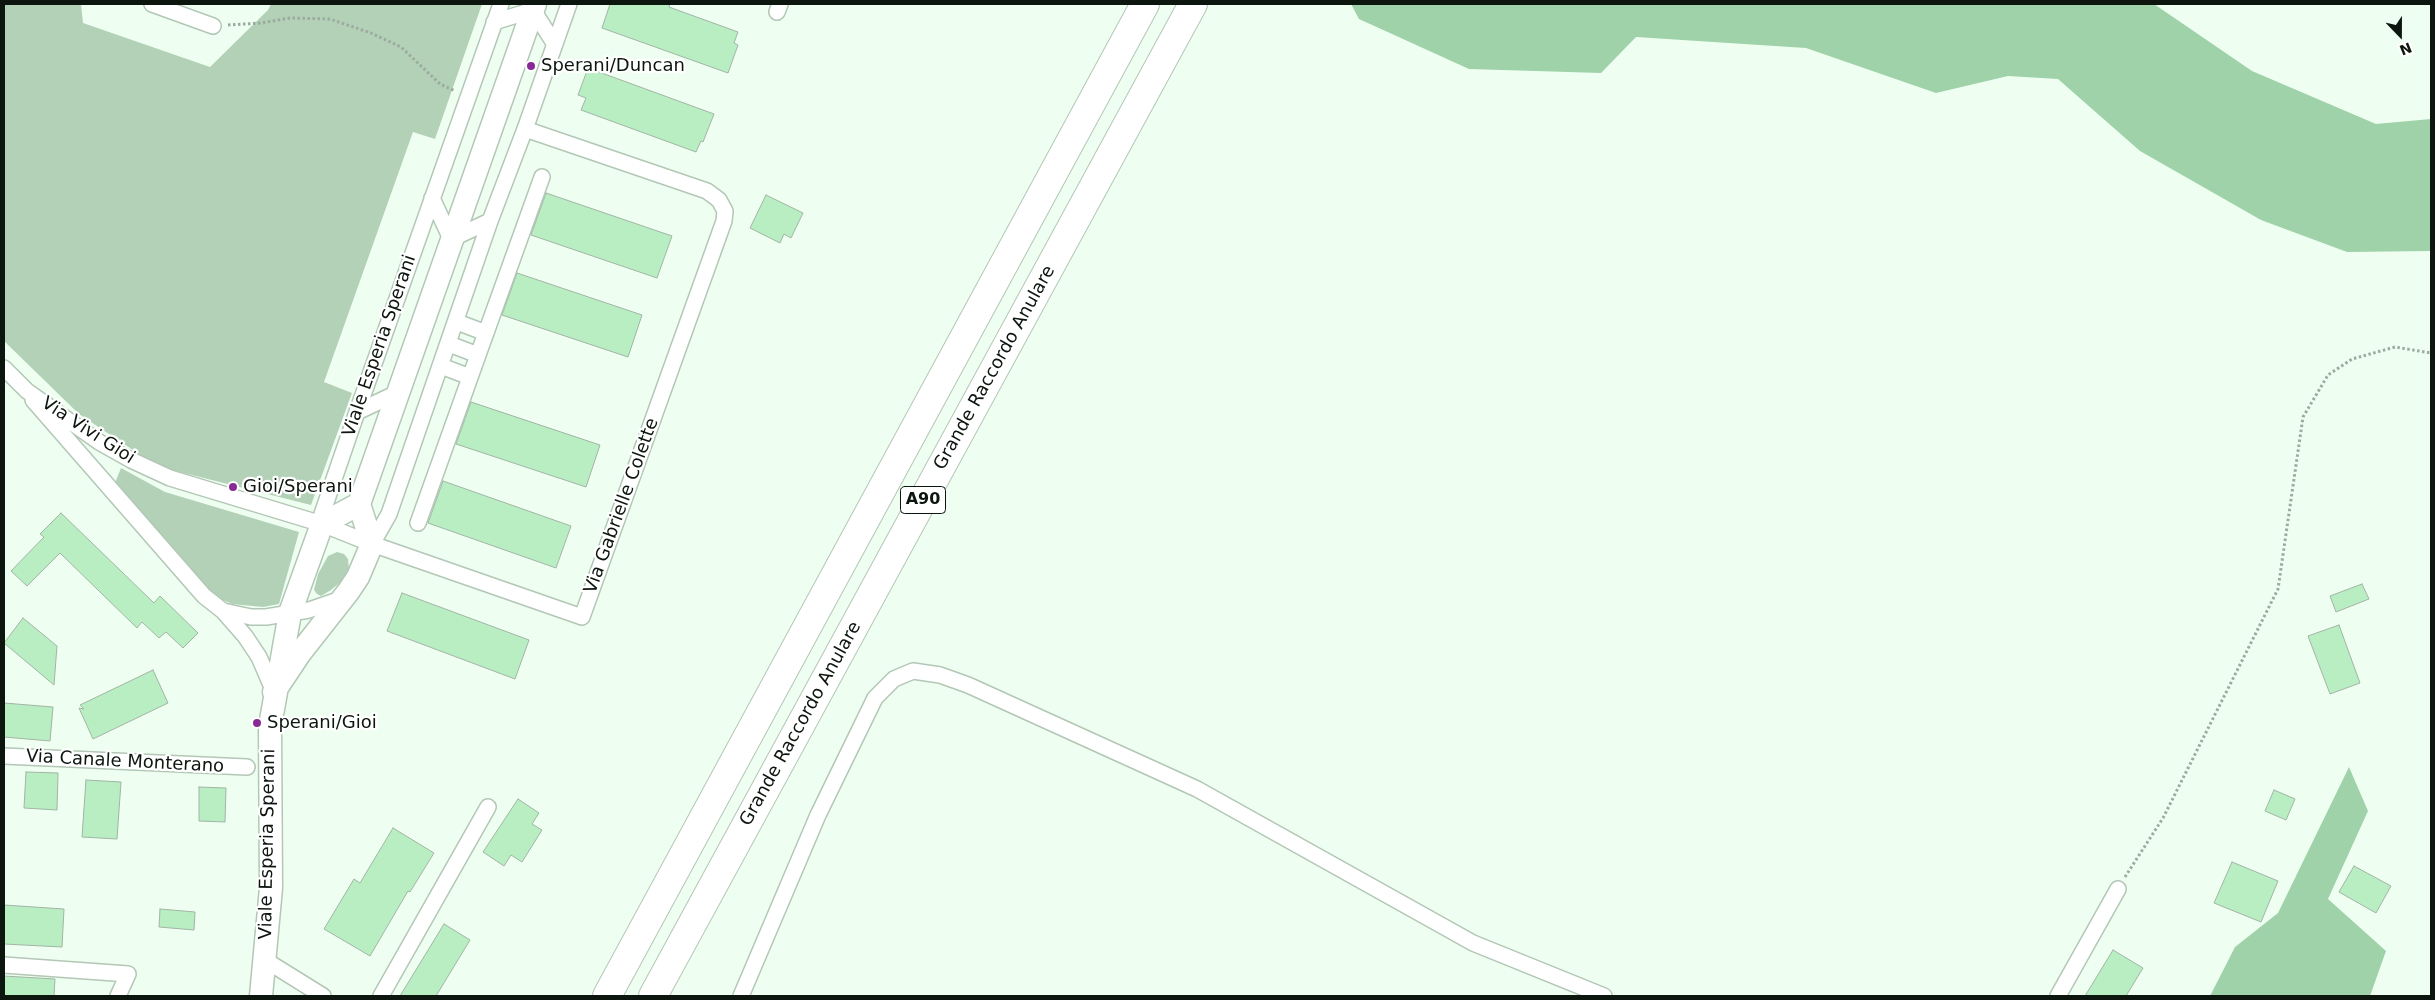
<!DOCTYPE html>
<style>
body{margin:0}
#map{position:relative;width:2435px;height:1000px;overflow:hidden;background:#eefff1;font-family:"DejaVu Sans",sans-serif}
canvas{display:block}
.frame{position:absolute;inset:0;border:5px solid #0d150f;pointer-events:none}
.north{position:absolute;left:2375px;top:10px;width:50px;height:50px;-webkit-text-stroke:4px #fff;paint-order:stroke;rotate:158deg;font-size:14px;font-weight:700;line-height:20px;text-align:center;color:#0d150f}
.north::after{content:'';display:block;margin:auto;width:18px;height:22px;background:#0d150f;clip-path:polygon(50% 0,100% 100%,50% 72%,0 100%)}
</style>
<div id="map">
<canvas width="2435" height="1000"></canvas>
<div class="frame"></div>
<div class="north">N</div>
</div>
<script>
const ctx = document.querySelector('canvas').getContext('2d');
ctx.lineJoin = 'round';
function fillPath(path, color) { ctx.fillStyle = color; ctx.fill(path, 'evenodd'); }
const toPath = rows => new Path2D(rows.map(r => 'M' + r).join(''));
function strokePath(path, color, width, dash) { ctx.strokeStyle = color; ctx.lineWidth = width; ctx.lineCap = dash ? 'butt' : 'round'; ctx.setLineDash(dash || []); ctx.stroke(path); }
function label(font, color, halo, rows, align = 'center') {
  ctx.font = font + ' "DejaVu Sans",sans-serif'; ctx.lineWidth = 4.5; ctx.setLineDash([]); ctx.textBaseline = 'middle'; ctx.strokeStyle = halo; ctx.fillStyle = color; for (const [text, x, y, turn = 0] of rows) {
    ctx.save(); ctx.translate(x, y); ctx.rotate((+turn || 0) * Math.PI / 180); ctx.textAlign = isNaN(turn) ? turn : align; if (halo) ctx.strokeText(text, 0, 0); ctx.fillText(text, 0, 0); ctx.restore();
  }
}
const green = toPath([
 [4,4,81,4,83,23,210,67,268,10,271,4,482,4,435,139,413,132,324,382,352,393,311,505,172,470,145,458,79,414,4,341],
 [121,468,165,492,299,532,279,604,263,607,232,604,214,596,115,483],
 [337,552,344,554,348,559,349,569,342,581,331,590,321,596,317,594,314,590,318,574,328,556]
]);
const forest = toPath([
 [1351,4,2154,4,2252,71,2376,124,2431,119,2431,251,2347,252,2261,220,2140,151,2058,79,2008,76,1936,93,1806,48,1636,37,1601,73,1469,69,1359,19],
 [2349,767,2368,811,2328,899,2386,951,2370,996,2210,996,2235,947,2278,913]
]);
const building = toPath([
 [610,4,670,4,669,7,738,32,734,43,738,45,728,73,602,28,610,4],
 [588,68,714,114,703,142,701,141,696,152,581,110,586,98,578,95,588,68],
 [546,193,672,236,657,278,531,235,546,193],
 [766,195,803,213,791,238,784,234,780,243,750,228,766,195],
 [517,273,642,315,628,357,502,315,517,273],
 [471,402,600,445,586,487,456,444,471,402],
 [443,481,571,526,556,568,428,523,443,481],
 [61,513,154,603,160,596,198,633,183,648,166,632,159,638,142,622,137,628,60,553,27,586,11,571,44,537,40,534,61,513],
 [2362,584,2369,599,2336,612,2330,596,2362,584],
 [402,593,529,640,515,679,387,631,402,593],
 [23,618,57,646,54,685,4,643,23,618],
 [2339,625,2360,683,2330,694,2308,636,2339,625],
 [153,670,168,703,93,739,79,708,84,709,80,705,153,670],
 [4,703,53,707,50,741,4,737,4,703],
 [26,772,58,773,57,810,24,808,26,772],
 [86,780,121,782,117,839,82,837,86,780],
 [199,787,226,788,225,822,199,821,199,787],
 [2274,790,2295,799,2286,820,2265,811,2274,790],
 [518,799,539,813,532,824,542,830,522,862,511,855,504,866,483,852,518,799],
 [393,828,434,853,410,892,408,891,370,956,324,929,354,879,360,883,393,828],
 [2232,862,2278,881,2261,922,2214,903,2232,862],
 [2354,866,2391,886,2376,913,2339,892,2354,866],
 [4,905,64,909,62,947,4,944,4,905],
 [160,909,195,912,194,930,159,927,160,909],
 [444,924,470,940,436,996,400,996,444,924],
 [2113,950,2143,968,2126,996,2085,996,2113,950],
 [4,976,55,979,54,996,4,996,4,976]
]);
const path = toPath([
 [228,25,261,23,290,18,330,19,371,33,401,47,440,84,455,91],
 [2125,877,2163,818,2278,589,2303,417,2328,375,2352,359,2395,347,2431,353]
]);
const street = toPath([
 [152,4,213,26],
 [777,12,780,4],
 [494,22,533,10,554,43],
 [432,198,451,239,490,221],
 [457,322,486,333],
 [449,344,478,355,542,177],
 [441,366,470,377],
 [4,368,27,391,99,442,131,460,170,478,322,524,372,544,582,617,724,221,725,211,719,200,707,191,525,129],
 [33,400,204,596,223,611,245,636,259,657,274,692],
 [357,412,397,393],
 [418,523,478,355],
 [322,524,322,514,357,412,501,4],
 [372,544,389,514,490,221,525,129,569,4],
 [223,611,251,617,266,617,309,610,341,599],
 [4,756,247,767],
 [265,960,323,996],
 [4,965,128,974,118,996],
 [381,996,488,807],
 [741,996,818,815,875,698,894,679,913,671,940,675,968,685,1197,789,1473,943,1604,996],
 [2058,996,2118,889]
]);
const secondary = toPath([
 [274,692,300,653,348,592,358,577,372,544,359,504,535,4],
 [261,996,271,888,270,726,290,613,322,524,359,504]
]);
const highway = toPath([
 [607,996,1145,4],
 [653,996,1193,4]
]);
const markers = [
 [531,66,5,"#872a95"],
 [233,487,5,"#872a95"],
 [257,723,5,"#872a95"]
];
const shields = [
 [923,500,45]
];
const shieldNames = [
 ["A90",923,500]
];
const poiNames = [
 ["Sperani/Duncan",541,66],
 ["Gioi/Sperani",243,487],
 ["Sperani/Gioi",267,723]
];
const streetNames = [
 ["Viale Esperia Sperani",380,346,-71],
 ["Grande Raccordo Anulare",995,368,-61],
 ["Via Vivi Gioi",88,431,33],
 ["Via Gabrielle Colette",622,506,-70],
 ["Grande Raccordo Anulare",801,724,-61],
 ["Via Canale Monterano",125,762,3],
 ["Viale Esperia Sperani",268,844,-89]
];
fillPath(green, '#b2d1b7');
fillPath(forest, '#9fd2a8');
fillPath(building, '#b9edc2');
strokePath(building, '#a2b5a5', 1);
strokePath(street, '#b3c7b6', 18);
strokePath(secondary, '#b3c7b6', 25);
strokePath(highway, '#b3c7b6', 30);
strokePath(path, '#9caa9f', 3, [2.5, 2.5]);
strokePath(street, '#fff', 15);
strokePath(secondary, '#fff', 22);
strokePath(highway, '#fff', 28);
for (const [x, y, r, color] of markers) { const dot = new Path2D(); dot.arc(x, y, r, 0, 2 * Math.PI); ctx.fillStyle = color; ctx.fill(dot); strokePath(dot, '#fff', 2); }
for (const [x, y, w] of shields) { const box = new Path2D(); box.roundRect(x - w / 2, y - 13.5, w, 27, 4); ctx.fillStyle = '#fff'; ctx.fill(box); strokePath(box, '#0d150f', 1); }
label('bold 16px', '#0d150f', null, shieldNames);
label('18px', '#0d150f', '#fff', poiNames, 'left');
label('18px', '#0d150f', '#fff', streetNames);
</script>
